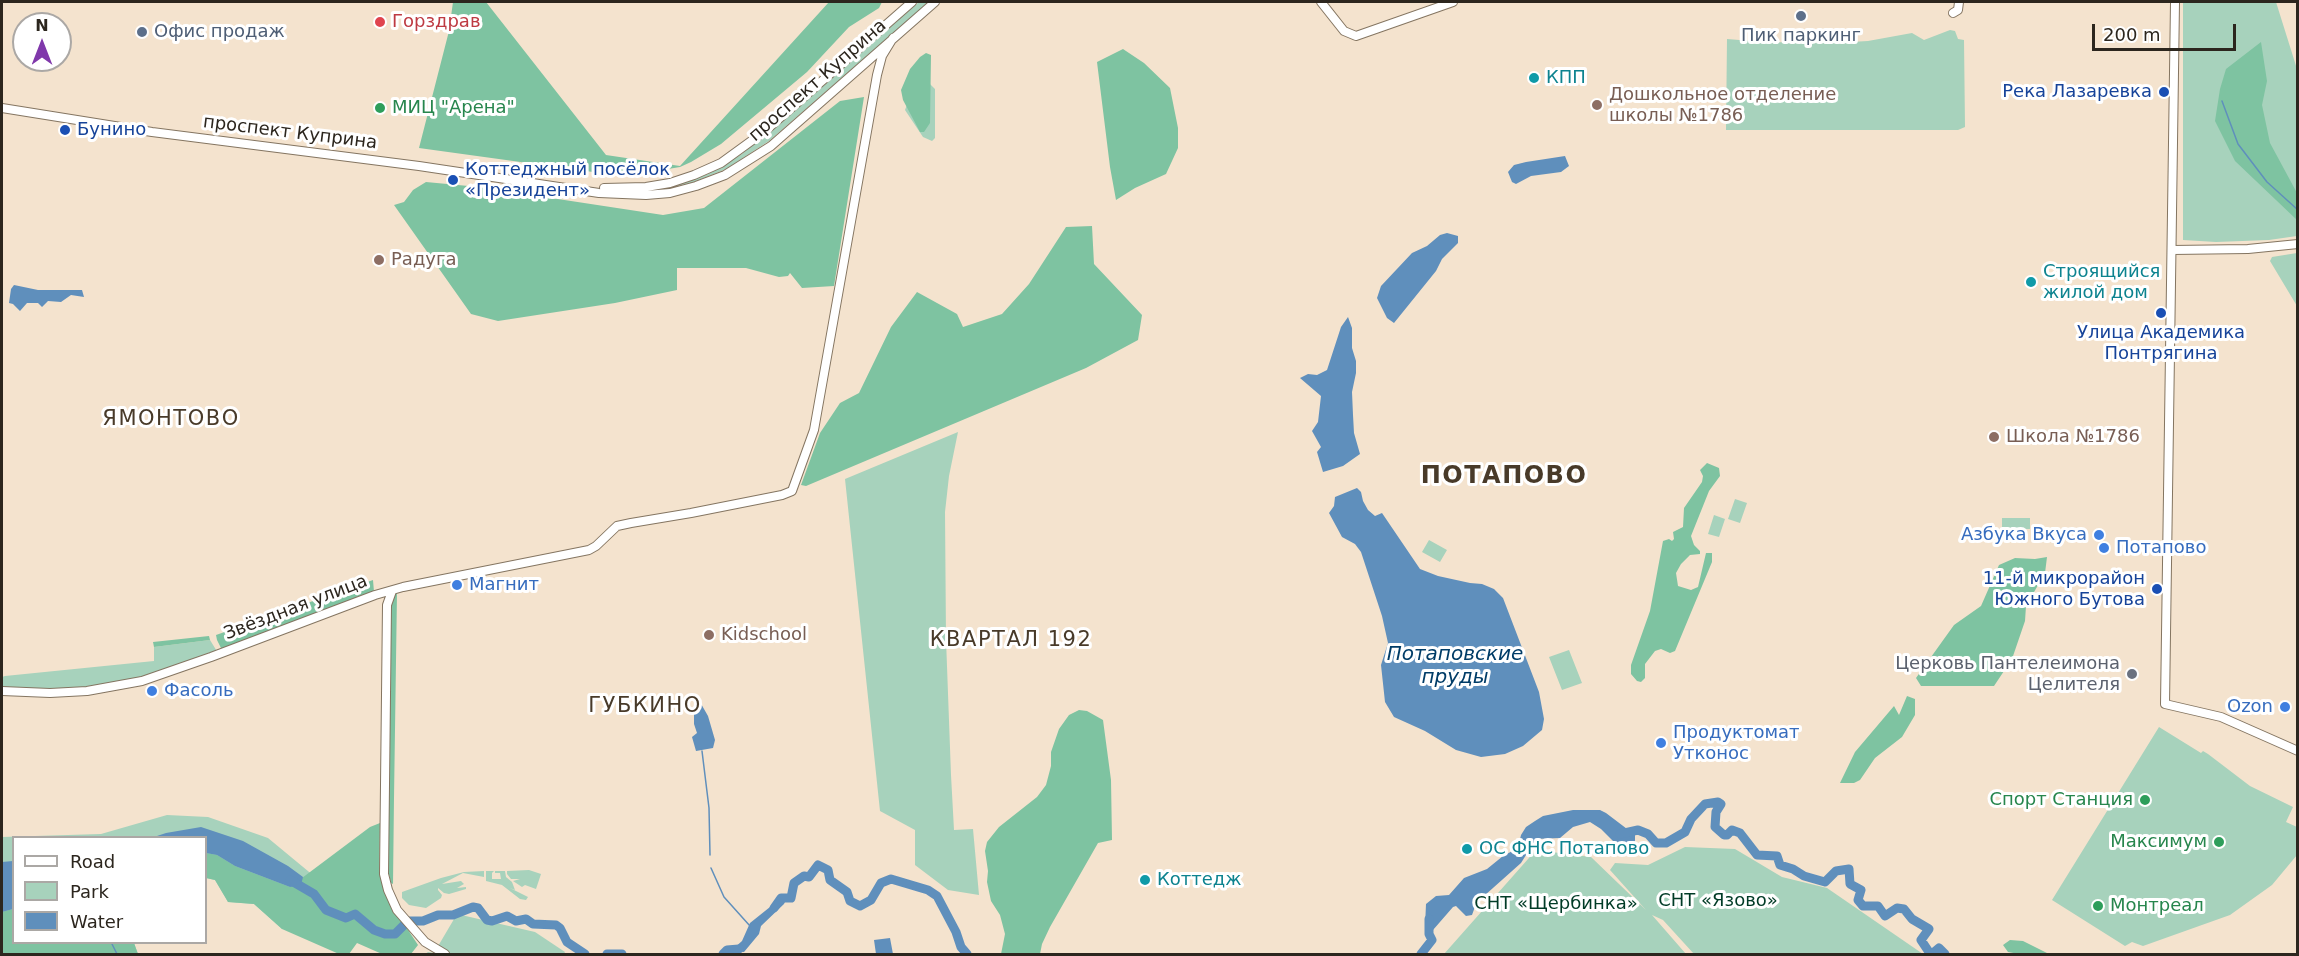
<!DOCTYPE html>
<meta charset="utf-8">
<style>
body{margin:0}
#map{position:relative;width:2299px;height:956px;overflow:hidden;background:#f4e3ce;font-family:"DejaVu Sans",sans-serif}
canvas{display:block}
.frame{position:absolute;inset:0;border:3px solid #2c261e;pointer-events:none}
.legend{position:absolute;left:12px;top:836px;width:195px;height:108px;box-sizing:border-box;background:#fff;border:2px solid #aba8a5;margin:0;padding:8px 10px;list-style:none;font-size:18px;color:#2c261e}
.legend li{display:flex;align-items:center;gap:12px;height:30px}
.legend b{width:30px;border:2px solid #aba8a5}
.north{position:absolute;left:12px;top:12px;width:60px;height:60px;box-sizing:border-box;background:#fff;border:2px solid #aba8a5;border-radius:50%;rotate:0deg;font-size:16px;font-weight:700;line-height:24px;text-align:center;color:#2c261e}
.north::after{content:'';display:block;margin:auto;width:21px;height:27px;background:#8038ab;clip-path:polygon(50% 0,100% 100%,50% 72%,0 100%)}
.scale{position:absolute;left:2092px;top:24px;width:144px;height:27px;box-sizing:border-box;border:3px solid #2c261e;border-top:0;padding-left:8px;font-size:18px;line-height:21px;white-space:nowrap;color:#2c261e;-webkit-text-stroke:4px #fff;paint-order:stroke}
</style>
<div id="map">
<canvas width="2299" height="956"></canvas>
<div class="frame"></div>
<ul class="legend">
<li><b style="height:8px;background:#fff"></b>Road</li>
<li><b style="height:16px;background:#a7d2bc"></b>Park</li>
<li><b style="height:16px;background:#5f8fbc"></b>Water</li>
</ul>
<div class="north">N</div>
<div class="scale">200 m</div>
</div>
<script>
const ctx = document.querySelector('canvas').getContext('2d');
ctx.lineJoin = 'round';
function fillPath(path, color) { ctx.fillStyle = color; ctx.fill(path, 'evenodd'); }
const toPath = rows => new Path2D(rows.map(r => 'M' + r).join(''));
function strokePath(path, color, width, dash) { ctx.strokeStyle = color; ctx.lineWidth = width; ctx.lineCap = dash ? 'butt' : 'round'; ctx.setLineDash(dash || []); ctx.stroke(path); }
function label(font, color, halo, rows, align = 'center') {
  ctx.font = font + ' "DejaVu Sans",sans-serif'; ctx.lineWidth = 6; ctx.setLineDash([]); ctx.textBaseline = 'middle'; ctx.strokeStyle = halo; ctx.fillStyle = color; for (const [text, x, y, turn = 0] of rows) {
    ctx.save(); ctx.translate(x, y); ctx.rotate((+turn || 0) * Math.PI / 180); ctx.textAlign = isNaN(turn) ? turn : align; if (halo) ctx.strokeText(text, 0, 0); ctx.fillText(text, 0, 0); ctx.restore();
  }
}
const green = toPath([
 [919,2,929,2,769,141,726,169,691,183,671,187,708,174,742,154],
 [2183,2,2276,2,2297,69,2297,236,2269,240,2216,242,2183,240],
 [1950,30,1955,31,1958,39,1964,40,1965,127,1958,130,1726,130,1727,39,1764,42,1833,43,1868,41,1912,33,1924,40],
 [925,79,935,89,935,138,932,141,923,137,905,110,913,88],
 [2297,253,2298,253,2297,306,2270,261,2272,257],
 [958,432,949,476,945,512,946,639,951,775,954,830,973,829,979,895,948,890,915,865,915,830,880,811,845,479],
 [1735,499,1747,503,1740,523,1728,519],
 [1714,515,1725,519,1719,537,1708,534],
 [2030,518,2030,529,2002,529,2002,518],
 [1429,540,1447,550,1440,562,1422,552],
 [210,640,218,653,129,682,70,690,2,689,2,677,5,676,154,661,154,647],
 [1569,650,1582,683,1562,690,1549,657],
 [2159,727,2201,753,2203,751,2208,754,2250,786,2293,807,2286,822,2297,827,2297,855,2272,885,2230,915,2143,946,2132,942,2125,946,2052,900],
 [167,815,208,817,268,838,320,881,282,929,254,904,228,902,215,880,206,878,206,838,14,838,14,942,134,943,138,954,2,954,2,837,101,834],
 [1685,847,1735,849,1782,877,1827,888,1923,954,1694,954,1663,920,1652,915,1686,954,1444,954,1536,850,1591,857,1646,910,1610,870,1615,863,1648,865],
 [529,870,541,874,536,889,525,885,522,887,513,881,520,879,511,879,507,874,507,871],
 [484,871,484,877,463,873,442,884,461,881,464,884,457,888,466,887,466,889,449,894,444,893,438,888,438,890,442,895,441,898,426,908,409,905,402,898,402,892,441,878,464,872],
 [486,871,494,871,492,873,492,879,501,879,500,873,495,873,495,871,505,871,506,877,512,882,515,890,510,888,528,897,526,900,520,899,502,885,486,881],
 [457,914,535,932,565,952,564,954,425,954,428,952,434,953]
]);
const forest = toPath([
 [453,2,486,2,606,155,680,166,829,2,882,2,879,8,849,27,807,72,721,144,691,162,680,167,662,170,593,172,419,148,449,31],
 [2261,42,2267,81,2262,105,2270,143,2297,193,2297,220,2235,161,2215,121,2220,89,2226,69],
 [1123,49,1144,63,1170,88,1178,128,1178,148,1166,174,1135,188,1116,200,1110,167,1097,62],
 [926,53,931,55,930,123,924,132,920,132,903,100,901,90,910,69,920,57],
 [864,97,834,286,802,288,790,273,788,276,779,277,746,268,677,268,677,290,615,303,498,321,471,314,394,205,404,202,413,190,426,182,479,187,663,215,704,208,840,101],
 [1092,226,1094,264,1142,315,1138,340,1086,368,806,486,801,485,820,433,840,403,859,393,891,327,917,292,957,314,963,327,1002,314,1029,284,1066,227],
 [1707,463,1719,468,1720,476,1709,491,1691,536,1694,545,1700,551,1700,554,1690,555,1681,564,1676,573,1678,586,1691,590,1698,587,1706,553,1712,553,1712,562,1675,651,1670,653,1661,649,1655,651,1645,664,1645,678,1641,682,1637,681,1631,674,1631,665,1650,611,1663,541,1669,539,1672,541,1674,539,1673,532,1683,527,1684,508,1702,482,1703,476,1700,470],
 [2047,557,2045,573,2026,606,2025,621,2012,659,1994,686,1921,686,1916,678,1954,625,1981,606,1999,565,2015,558,2035,559],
 [373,580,374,592,223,652,217,640,216,635],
 [397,593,394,798,393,884,391,883,387,866,390,599],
 [209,636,210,640,154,647,153,642],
 [1907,696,1915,699,1915,715,1902,737,1875,758,1860,780,1854,783,1840,783,1855,752,1894,706,1899,715],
 [1079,710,1087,711,1103,720,1111,780,1112,840,1098,843,1050,927,1042,944,1040,954,1001,954,1005,934,1000,915,991,901,987,882,988,871,985,851,987,842,999,827,1037,797,1046,785,1051,766,1051,752,1059,729,1069,715],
 [380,823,379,873,387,898,418,945,411,954,382,954,357,943,349,954,339,954,282,929,254,904,228,902,215,880,206,878,206,853,217,855,235,866,290,887,370,827],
 [13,909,14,942,134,943,138,954,2,954,2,912],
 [2010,940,2023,941,2049,954,2019,954,2008,952,2003,945]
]);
const water = toPath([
 [1565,156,1569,166,1561,172,1531,176,1516,184,1512,182,1508,172,1514,165,1526,162],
 [1447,233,1458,236,1458,243,1442,259,1436,271,1394,323,1387,318,1377,298,1381,286,1412,253,1427,246,1440,235],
 [14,285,38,290,82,290,84,297,71,295,61,302,48,301,42,307,38,303,27,303,20,311,13,304,9,303,11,289],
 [1348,317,1352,328,1352,348,1356,361,1356,373,1352,392,1353,415,1354,433,1360,454,1343,466,1323,472,1317,452,1321,447,1312,431,1318,422,1321,396,1300,378,1308,374,1317,375,1327,370,1341,327],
 [1357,488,1361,492,1363,501,1368,510,1375,516,1382,513,1420,569,1438,576,1470,583,1482,584,1494,589,1503,598,1539,692,1544,719,1542,730,1523,746,1505,754,1481,757,1456,750,1425,731,1394,717,1385,702,1381,665,1388,643,1382,616,1361,552,1355,544,1342,537,1329,513,1334,506,1335,497],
 [694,702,700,702,708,716,715,740,713,748,696,751,692,737,697,733,694,724],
 [1573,810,1600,810,1606,813,1635,835,1635,841,1631,845,1617,845,1601,829,1590,822,1573,827,1560,838,1536,839,1521,863,1484,896,1476,904,1472,915,1466,916,1456,906,1453,907,1433,930,1425,927,1426,904,1436,896,1449,895,1464,878,1487,869,1503,856,1518,848,1521,835,1526,827,1535,821,1543,816],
 [201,827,243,841,288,866,303,877,301,885,290,887,235,866,217,855,206,853,206,838,154,837,166,833],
 [13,861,13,909,2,912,2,862],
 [778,896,785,902,784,904,761,926,759,934,744,952,728,951,728,948,733,949,742,941,750,923,770,907],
 [890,938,893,954,876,954,874,940]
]);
const stream = toPath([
 [2222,101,2238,144,2267,182,2298,210],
 [702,751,709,808,710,855],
 [711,868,724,897,750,926],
 [111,942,117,954]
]);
const river = toPath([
 [1620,834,1638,830,1648,834,1656,843,1666,843,1685,832,1691,819,1705,804,1718,802,1721,804,1716,812,1715,827,1724,835,1727,835,1732,830,1740,833,1757,855,1777,856,1780,865,1793,869,1804,876,1825,882,1836,871,1849,869,1850,884,1861,890,1858,900,1863,906,1878,906,1885,916,1897,908,1904,909,1912,919,1929,929,1921,940,1929,952,1933,953,1939,948,1945,954],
 [290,880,314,894,326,910,346,918,355,914,374,930,385,934,395,934,408,921,423,921,438,915,453,915,473,907,478,908,487,920,492,921,507,916,516,921,526,919,533,924,556,925,560,928,567,942,585,954],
 [774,908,781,898,791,898,794,883,804,876,809,877,818,865,828,870,830,880,847,892,850,901,860,906,871,900,881,883,891,879,928,890,937,896,956,932,961,947,967,954],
 [607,954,622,954],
 [723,954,727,950,739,949],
 [1421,954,1432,940,1429,934,1429,919]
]);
const secondary = toPath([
 [1321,2,1344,31,1356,36,1453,2],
 [2175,2,2165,704,2221,717,2298,751],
 [1953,13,1958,10,1959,2],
 [2,108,152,132,419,166,599,193,646,195,670,193,696,186,725,175,771,146,935,2],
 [604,188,646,187,670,183,694,175,721,163,765,131,912,2],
 [2172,250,2248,249,2298,244],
 [392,591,387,605,384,874,388,890,397,910,425,942,445,954],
 [2,691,50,693,87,691,142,681,211,657,375,595,403,587,589,550,596,546,617,526,631,523,691,513,782,495,792,491,814,430,877,75,882,56,893,38]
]);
const markers = [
 [1801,16,6,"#5c6f8a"],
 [380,22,6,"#e0444e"],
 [142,32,6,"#5c6f8a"],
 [1534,78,6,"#0f9aa8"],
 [2164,92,6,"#1a4fb4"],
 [1597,105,6,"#8d6e63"],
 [380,108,6,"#2e9e5b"],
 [65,130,6,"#1a4fb4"],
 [453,180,6,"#1a4fb4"],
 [379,260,6,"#8d6e63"],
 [2031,282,6,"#0f9aa8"],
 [2161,313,6,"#1a4fb4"],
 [1994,437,6,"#8d6e63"],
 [2099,535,6,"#3f7fe0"],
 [2104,548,6,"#3f7fe0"],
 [457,585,6,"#3f7fe0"],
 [2157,589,6,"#1a4fb4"],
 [709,635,6,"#8d6e63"],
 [2132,674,6,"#6b7280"],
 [152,691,6,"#3f7fe0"],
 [2285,707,6,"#3f7fe0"],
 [1661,743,6,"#3f7fe0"],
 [2145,800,6,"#2e9e5b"],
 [2219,842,6,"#2e9e5b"],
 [1467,849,6,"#0f9aa8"],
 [1145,880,6,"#0f9aa8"],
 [2098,906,6,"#2e9e5b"]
];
const healthNames = [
 ["Горздрав",392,22]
];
const serviceNames = [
 ["Офис продаж",154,32],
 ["Пик паркинг",1801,36,"center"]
];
const cultureNames = [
 ["КПП",1546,78],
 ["Строящийся",2043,272],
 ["жилой дом",2043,293],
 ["ОС ФНС Потапово",1479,849],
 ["Коттедж",1157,880]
];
const streetNames = [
 ["проспект Куприна",818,81,-41],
 ["проспект Куприна",290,133,7],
 ["Звёздная улица",296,608,-21]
];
const transitNames = [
 ["Река Лазаревка",2152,92],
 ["Бунино",77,130,"left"],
 ["Коттеджный посёлок",465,170,"left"],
 ["«Президент»",465,191,"left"],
 ["Улица Академика",2161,333,"center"],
 ["Понтрягина",2161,354,"center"],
 ["11-й микрорайон",2145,579],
 ["Южного Бутова",2145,600]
];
const educationNames = [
 ["Дошкольное отделение",1609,95],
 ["школы №1786",1609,116],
 ["Радуга",391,260],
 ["Школа №1786",2006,437],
 ["Kidschool",721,635]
];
const leisureNames = [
 ["МИЦ \"Арена\"",392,108],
 ["Спорт Станция",2133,800,"right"],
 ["Максимум",2207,842,"right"],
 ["Монтреал",2110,906]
];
const shopNames = [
 ["Азбука Вкуса",2087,535,"right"],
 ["Потапово",2116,548],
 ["Магнит",469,585],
 ["Фасоль",164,691],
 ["Ozon",2273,707,"right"],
 ["Продуктомат",1673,733],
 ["Утконос",1673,754]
];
const worshipNames = [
 ["Церковь Пантелеимона",2120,664],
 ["Целителя",2120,685]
];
const parkNames = [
 ["СНТ «Язово»",1718,901],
 ["СНТ «Щербинка»",1556,904]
];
const waterNames = [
 ["Потаповские",1455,655],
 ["пруды",1455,678]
];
const quarterNames = [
 ["ЯМОНТОВО",171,420],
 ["КВАРТАЛ 192",1011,641],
 ["ГУБКИНО",645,707]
];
const districtNames = [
 ["ПОТАПОВО",1504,477]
];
fillPath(green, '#a7d2bc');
fillPath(forest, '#7ec3a1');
fillPath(water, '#5f8fbc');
strokePath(stream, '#5f8fbc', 1.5);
strokePath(river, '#5f8fbc', 9);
strokePath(secondary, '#847561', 10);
strokePath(secondary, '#fff', 8);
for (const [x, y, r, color] of markers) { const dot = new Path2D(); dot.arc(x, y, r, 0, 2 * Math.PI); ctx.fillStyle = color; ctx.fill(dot); strokePath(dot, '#fff', 2); }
label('18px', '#be3a42', '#fff', healthNames, 'left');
label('18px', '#4e5e75', '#fff', serviceNames, 'left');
label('18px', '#0d838f', '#fff', cultureNames, 'left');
label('18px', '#2c261e', '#fff', streetNames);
label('18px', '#164399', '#fff', transitNames, 'right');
label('18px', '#785e54', '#fff', educationNames, 'left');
label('18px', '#27864d', '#fff', leisureNames, 'left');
label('18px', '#366cbe', '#fff', shopNames, 'left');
label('18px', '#5b616d', '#fff', worshipNames, 'right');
label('18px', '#003b26', '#fff', parkNames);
label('italic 20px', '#003c67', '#fff', waterNames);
ctx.letterSpacing = '1.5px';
label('21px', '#483a29', '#fff', quarterNames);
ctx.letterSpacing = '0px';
ctx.letterSpacing = '1.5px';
label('bold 24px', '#483a29', '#fff', districtNames);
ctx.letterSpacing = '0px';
</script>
